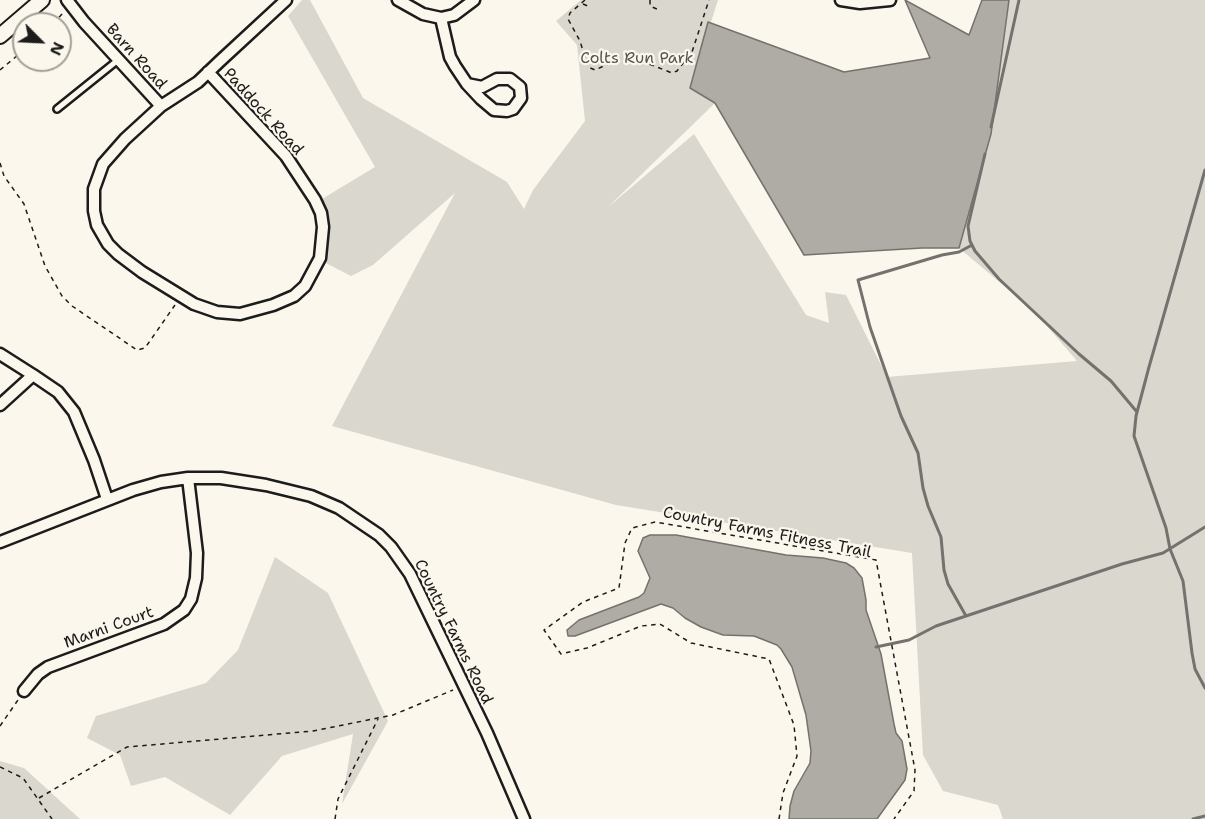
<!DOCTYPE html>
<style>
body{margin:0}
#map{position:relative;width:1205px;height:819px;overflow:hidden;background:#fbf7ec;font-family:"Shantell Sans",sans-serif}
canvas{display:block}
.north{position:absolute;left:12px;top:12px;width:60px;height:60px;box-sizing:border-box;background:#fbf7ec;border:2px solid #a29f99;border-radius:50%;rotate:114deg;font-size:16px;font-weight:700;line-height:24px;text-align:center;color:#1c1c1c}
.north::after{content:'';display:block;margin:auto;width:21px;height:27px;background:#1c1c1c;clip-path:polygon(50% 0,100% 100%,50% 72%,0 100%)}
</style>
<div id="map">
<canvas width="1205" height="819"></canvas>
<div class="north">N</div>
</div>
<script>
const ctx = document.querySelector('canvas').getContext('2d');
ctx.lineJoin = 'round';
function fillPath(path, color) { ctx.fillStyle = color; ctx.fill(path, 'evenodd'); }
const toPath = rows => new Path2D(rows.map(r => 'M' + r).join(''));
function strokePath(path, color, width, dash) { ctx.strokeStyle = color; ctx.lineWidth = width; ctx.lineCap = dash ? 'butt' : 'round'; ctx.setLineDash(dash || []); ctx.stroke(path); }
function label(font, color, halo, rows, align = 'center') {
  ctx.font = font + ' "Shantell Sans",sans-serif'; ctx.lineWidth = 4.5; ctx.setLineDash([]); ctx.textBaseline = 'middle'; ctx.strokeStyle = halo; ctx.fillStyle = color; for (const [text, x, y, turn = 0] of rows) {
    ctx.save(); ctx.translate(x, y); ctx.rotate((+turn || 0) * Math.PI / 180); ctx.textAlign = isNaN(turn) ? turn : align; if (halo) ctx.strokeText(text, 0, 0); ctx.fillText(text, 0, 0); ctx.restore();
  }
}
const green = toPath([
 [302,0,310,0,363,98,507,182,524,209,533,190,585,121,577,45,556,21,581,0,718,0,690,88,715,103,607,208,694,134,806,315,829,323,825,292,846,295,887,377,1077,361,1035,312,959,248,991,134,1009,0,1205,0,1205,819,1003,819,998,805,943,791,923,755,912,553,616,505,332,426,455,193,373,265,351,276,318,259,317,202,375,167,288,16],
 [275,557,328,593,388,721,342,804,353,734,282,756,230,815,165,777,131,786,120,755,87,738,96,716,206,683,238,650],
 [0,761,24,768,80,819,0,819]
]);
const water = toPath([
 [905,0,969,35,982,0,1009,0,991,134,959,248,922,248,804,255,715,103,690,88,708,22,844,72,930,58,905,0],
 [650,535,676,535,786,555,823,558,846,563,854,568,862,578,866,600,866,610,881,654,894,724,896,733,902,741,907,769,905,780,877,819,789,819,790,806,794,791,810,763,811,751,806,715,792,667,781,649,777,645,754,636,723,635,701,627,685,618,673,608,661,604,575,636,568,636,567,630,579,620,639,597,644,593,650,578,638,551,643,538,650,535]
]);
const stream = toPath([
 [991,127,1019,0],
 [985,154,968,226,970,241,975,251,999,279,1079,354,1111,381,1137,412],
 [1205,170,1149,367,1136,416,1134,436,1166,528,1170,549,1183,581,1192,653,1195,669,1205,688],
 [966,616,948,584,944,570,941,537,928,506,923,488,918,453,901,416,870,327,858,280,942,255,959,252,972,245],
 [876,647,909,640,936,626,1122,564,1163,553,1205,527],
 [1193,819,1205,816]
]);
const path = toPath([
 [585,0,570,13,568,19,580,41,588,67,595,70,619,59,639,60,672,73,677,71,692,52,709,0],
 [650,0,650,6,659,10],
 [583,4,590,7],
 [53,24,63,13],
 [0,70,24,50],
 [0,163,4,176,24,204,45,266,62,296,72,306,137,350,145,348,175,305],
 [0,726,18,700],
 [0,767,23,778,52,819],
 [39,798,127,747,313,731,393,715,453,690],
 [335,819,338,799,378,719],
 [779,819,783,793,797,756,794,725,769,659,691,643,660,624,641,626,587,648,561,654,544,630,583,602,619,588,625,543,632,528,655,522,876,560,915,770,914,791,894,819]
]);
const service = toPath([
 [57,109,118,60]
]);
const minor = toPath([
 [67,0,84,22,161,106],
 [398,0,423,14,441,18,454,15,474,0],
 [841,0,860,3,890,0],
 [441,18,450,57,455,66,467,84,481,99,494,110,507,111,513,109,521,98,520,87,510,79,497,79,482,87,467,84],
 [208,72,286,156,315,200,321,213,323,227,320,258,305,286,294,296,273,305,240,314,217,312,194,304,142,272,118,254,108,244,97,225,94,211,94,189,103,164,125,139,161,106,198,82,220,61,286,0],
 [0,354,33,375,0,405],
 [33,375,58,392,74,412,94,460,107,499],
 [0,542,133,490,161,482,188,478,221,478,266,485,311,496,339,508,379,535,391,547,410,574,487,733,524,819],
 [24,691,38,674,48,667,164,624,184,610,191,599,196,578,197,553,188,478]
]);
const tertiary = toPath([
 [0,36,42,0]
]);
const streetNames = [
 ["Barn Road",136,57,48],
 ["Paddock Road",263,112,48],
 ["Country Farms Fitness Trail",767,533,11],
 ["Marni Court",109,628,-20],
 ["Country Farms Road",453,632,64]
];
const parkNames = [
 ["Colts Run Park",637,59]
];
fillPath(green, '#dad7ce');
fillPath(water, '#afaca5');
strokePath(water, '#74726e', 1.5);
strokePath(stream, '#74726e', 3);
strokePath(service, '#1c1c1c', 10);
strokePath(minor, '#1c1c1c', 15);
strokePath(tertiary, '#1c1c1c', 18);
strokePath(path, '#1c1c1c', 1.5, [4.5, 4.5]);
strokePath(service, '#fbf7ec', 5);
strokePath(minor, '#fbf7ec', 10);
strokePath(tertiary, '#fbf7ec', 14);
label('16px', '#1c1c1c', '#fbf7ec', streetNames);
label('16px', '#555451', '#fbf7ec', parkNames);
</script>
